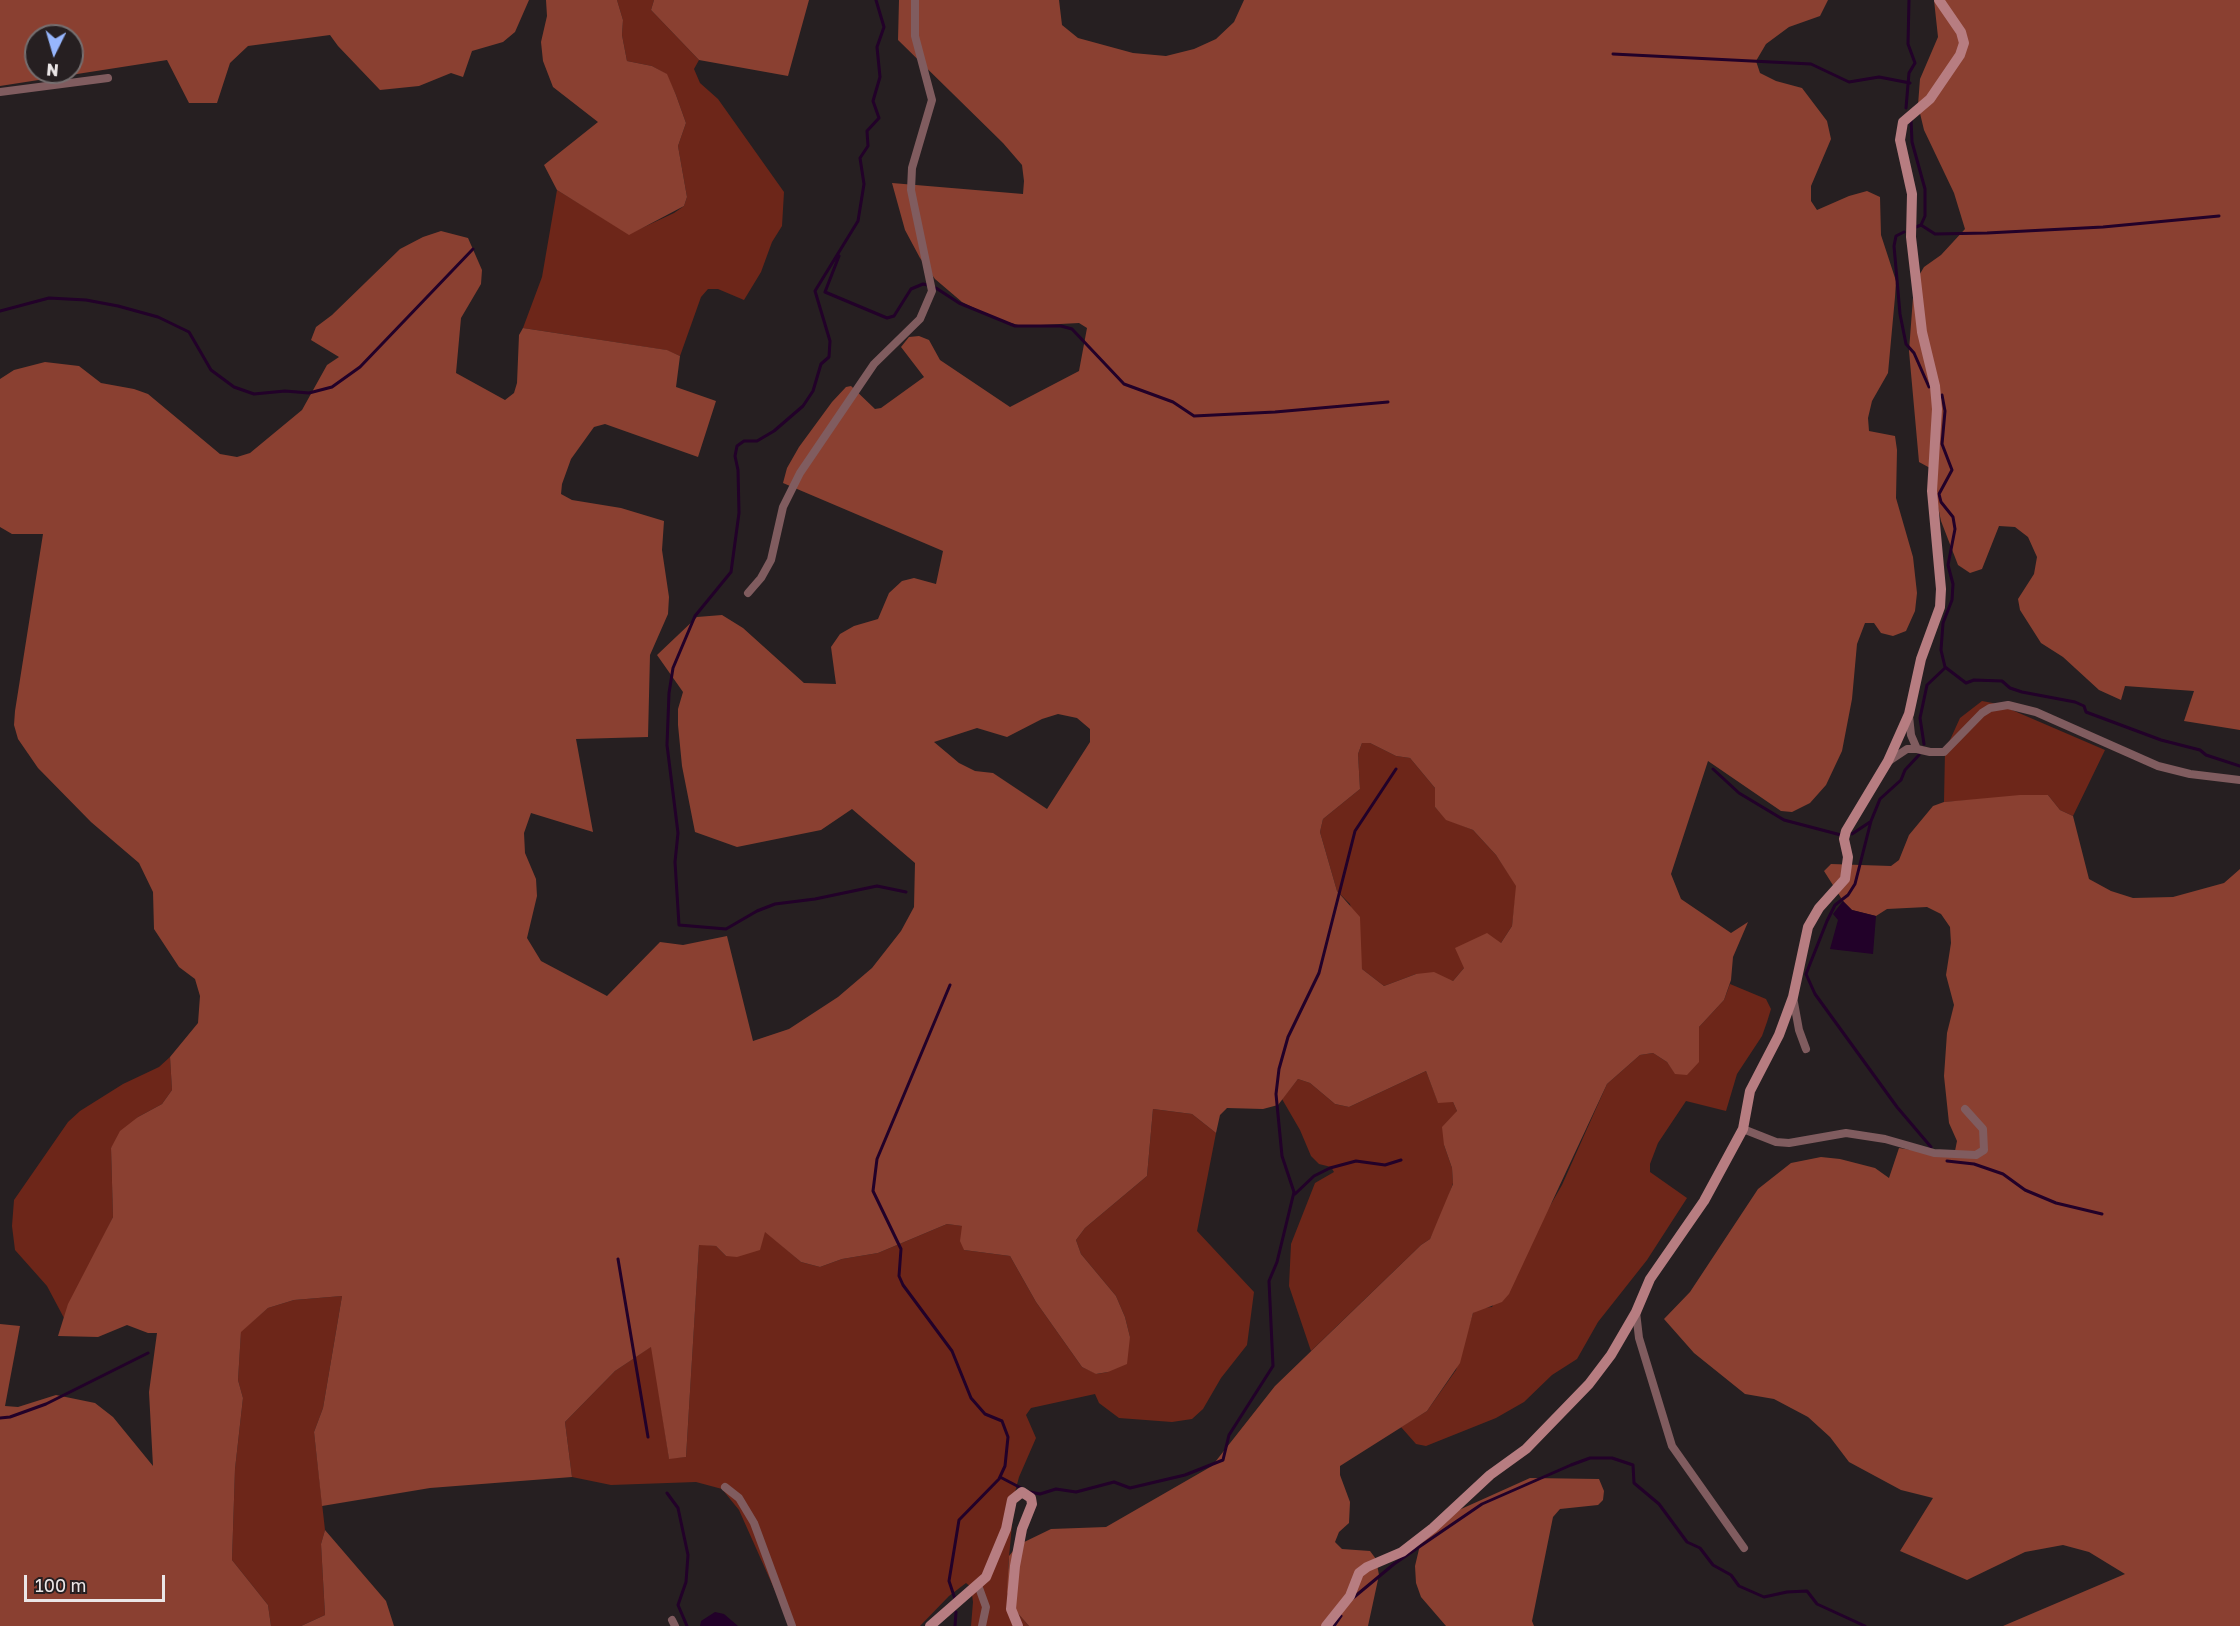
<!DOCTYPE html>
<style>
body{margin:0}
#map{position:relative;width:2240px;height:1626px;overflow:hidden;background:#261f21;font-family:"Golos Text",sans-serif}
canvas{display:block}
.north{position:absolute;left:24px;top:24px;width:60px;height:60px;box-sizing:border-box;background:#261f21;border:2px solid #756f70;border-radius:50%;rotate:185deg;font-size:16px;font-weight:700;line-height:24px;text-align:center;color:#ebe6e7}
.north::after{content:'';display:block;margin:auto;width:21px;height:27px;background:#97b6fd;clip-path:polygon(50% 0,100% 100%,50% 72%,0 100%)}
.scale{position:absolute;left:24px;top:1575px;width:141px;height:27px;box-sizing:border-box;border:3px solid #ebe6e7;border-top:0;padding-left:8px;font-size:18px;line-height:21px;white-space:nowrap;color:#ebe6e7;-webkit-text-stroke:4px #261f21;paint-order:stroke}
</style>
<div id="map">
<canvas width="2240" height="1626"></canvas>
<div class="north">N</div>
<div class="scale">100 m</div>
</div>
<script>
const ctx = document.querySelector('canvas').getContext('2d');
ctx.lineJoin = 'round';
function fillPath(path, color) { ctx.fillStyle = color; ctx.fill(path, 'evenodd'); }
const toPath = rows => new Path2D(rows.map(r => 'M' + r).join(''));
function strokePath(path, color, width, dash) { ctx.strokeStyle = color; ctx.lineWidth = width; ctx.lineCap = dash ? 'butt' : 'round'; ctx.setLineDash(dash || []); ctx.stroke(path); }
const green = toPath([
 [617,0,654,0,651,10,699,60,694,69,700,83,718,99,784,192,782,226,772,242,761,272,744,300,718,289,708,289,701,297,680,356,666,350,523,328,542,277,557,190,629,234,674,213,684,206,687,197,678,146,686,123,676,95,666,74,652,66,627,61,622,35,623,20],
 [1982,701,1998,704,2105,750,2073,816,2060,810,2048,795,1944,802,1945,751,1960,718],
 [1362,743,1370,743,1396,756,1410,758,1435,788,1435,807,1446,819,1473,830,1496,855,1517,886,1512,926,1501,943,1464,968,1453,981,1416,974,1384,986,1362,969,1350,904,1337,891,1320,832,1323,819,1360,789,1358,754],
 [1730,984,1766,999,1771,1009,1767,1022,1762,1036,1737,1074,1726,1111,1686,1101,1658,1143,1650,1164,1650,1172,1687,1198,1647,1260,1598,1322,1577,1359,1552,1375,1524,1402,1496,1418,1426,1446,1416,1444,1401,1427,1427,1411,1456,1370,1473,1313,1480,1308,1492,1307,1562,1185,1607,1084,1640,1055,1653,1053,1667,1062,1675,1073,1699,1050,1699,1027,1724,1000],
 [170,1057,172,1090,162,1104,138,1117,111,1148,113,1217,64,1318,47,1286,15,1250,12,1226,14,1200,68,1122,80,1111,123,1084,159,1067],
 [1426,1071,1438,1102,1453,1102,1457,1111,1444,1145,1452,1168,1453,1183,1444,1210,1430,1239,1421,1245,1311,1351,1289,1286,1291,1244,1315,1183,1334,1172,1331,1167,1319,1164,1311,1156,1300,1130,1282,1099,1298,1079,1310,1083,1335,1104,1349,1107],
 [1153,1109,1192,1114,1216,1133,1197,1231,1254,1292,1247,1345,1221,1378,1203,1409,1192,1419,1172,1422,1119,1418,1099,1403,1095,1394,1031,1408,1026,1415,1036,1438,1019,1477,1015,1492,1008,1568,1015,1610,1029,1626,971,1626,973,1602,971,1587,966,1583,949,1596,920,1626,794,1626,789,1622,739,1510,722,1489,696,1482,611,1485,572,1477,565,1422,615,1371,652,1346,669,1458,686,1457,699,1244,716,1246,726,1256,765,1231,801,1262,820,1267,842,1259,878,1253,947,1224,963,1226,964,1250,1010,1256,1036,1302,1082,1367,1097,1374,1108,1372,1130,1337,1125,1317,1116,1296,1081,1254,1076,1240,1085,1228,1147,1176],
 [342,1296,323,1408,314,1432,325,1530,321,1544,325,1615,301,1626,271,1626,268,1605,232,1560,235,1469,243,1398,238,1380,241,1331,268,1308,294,1300]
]);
const forest = toPath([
 [0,0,529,0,515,32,503,42,472,51,463,77,451,73,419,86,380,90,338,46,330,35,248,46,230,63,217,103,189,103,167,60,0,86],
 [36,36,72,36,72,72,36,72],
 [546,0,617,0,623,20,622,35,627,61,652,66,667,74,676,95,686,123,678,146,687,197,684,206,629,235,557,190,544,165,598,122,553,87,543,61,541,42,547,16],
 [654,0,809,0,788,76,699,60,651,10],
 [899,0,1059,0,1062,25,1078,38,1133,53,1166,56,1194,49,1216,39,1234,22,1244,0,1828,0,1820,16,1789,27,1766,44,1756,61,1760,73,1776,81,1802,88,1827,121,1831,139,1811,186,1811,201,1817,210,1849,196,1867,191,1880,197,1881,235,1896,281,1895,297,1888,373,1872,401,1868,418,1869,431,1895,436,1897,450,1896,498,1913,557,1917,593,1915,611,1906,631,1893,636,1881,633,1874,623,1865,623,1857,644,1852,699,1842,751,1826,785,1810,803,1792,812,1781,811,1708,761,1671,874,1681,899,1731,933,1748,922,1733,957,1731,980,1724,1000,1699,1027,1699,1062,1687,1075,1675,1074,1667,1062,1653,1053,1640,1055,1607,1084,1509,1294,1502,1302,1473,1313,1460,1363,1427,1411,1340,1466,1340,1475,1350,1502,1349,1523,1339,1532,1335,1542,1342,1549,1370,1551,1376,1559,1379,1575,1368,1626,1029,1626,1015,1610,1007,1592,1009,1556,1018,1545,1051,1529,1106,1527,1212,1466,1275,1386,1421,1245,1430,1239,1453,1184,1452,1168,1444,1145,1442,1127,1457,1111,1453,1102,1438,1103,1426,1071,1349,1107,1335,1104,1310,1083,1298,1079,1278,1105,1263,1109,1227,1108,1220,1115,1216,1133,1192,1114,1153,1109,1147,1176,1085,1228,1076,1240,1081,1254,1116,1296,1125,1317,1130,1337,1127,1364,1108,1372,1096,1374,1082,1367,1036,1302,1010,1256,964,1250,960,1241,962,1226,947,1224,878,1253,842,1259,820,1267,801,1262,765,1232,760,1250,737,1257,726,1256,716,1246,699,1245,686,1457,669,1459,651,1347,615,1371,565,1422,572,1477,430,1488,322,1506,314,1432,323,1408,342,1296,294,1300,268,1308,241,1332,238,1380,243,1398,235,1469,232,1560,268,1605,271,1626,0,1626,0,1324,20,1326,5,1406,18,1407,56,1395,95,1403,113,1417,153,1466,149,1392,157,1333,148,1333,127,1325,98,1337,58,1336,68,1304,113,1217,111,1148,120,1131,138,1117,162,1104,172,1090,170,1057,198,1023,200,996,195,979,179,967,154,929,153,892,139,863,91,822,38,768,18,739,14,725,15,711,43,534,12,534,0,527,0,379,14,370,45,362,79,366,101,383,134,389,148,394,220,454,237,457,250,453,302,410,327,365,339,357,311,340,316,327,332,315,400,249,423,237,441,231,468,238,482,270,481,284,461,318,456,373,505,400,514,393,517,383,519,335,523,328,667,350,680,356,676,387,716,401,698,457,605,424,594,427,571,459,562,484,561,494,572,500,621,508,664,521,662,550,669,597,668,614,650,655,648,737,576,739,593,832,531,813,524,833,525,853,536,879,537,896,527,938,541,961,607,996,660,942,683,945,727,936,753,1041,789,1029,838,997,872,968,901,931,914,907,915,863,852,809,821,830,737,847,695,832,682,766,678,725,678,709,683,692,657,655,697,617,722,615,743,628,804,683,836,684,831,647,840,634,854,626,878,619,889,593,902,581,914,578,936,584,943,551,783,483,787,468,799,447,832,402,846,387,851,386,875,409,881,408,924,377,901,347,909,337,919,336,929,340,940,360,1010,407,1079,371,1087,328,1079,323,1022,326,996,319,962,302,935,279,920,258,905,230,892,183,1023,194,1024,181,1022,165,1003,143,898,40],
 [1058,714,1077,718,1090,729,1090,742,1047,809,993,773,975,771,959,763,934,742,977,728,1007,737,1042,719],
 [1362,743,1370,743,1396,756,1410,758,1435,788,1435,807,1446,820,1473,830,1496,855,1516,886,1512,926,1501,943,1487,933,1455,948,1464,968,1453,981,1434,972,1416,974,1384,986,1362,969,1360,917,1337,891,1320,832,1323,819,1360,789,1358,754],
 [1934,0,2240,0,2240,730,2184,721,2194,691,2125,686,2121,700,2099,690,2063,657,2041,643,2020,610,2018,599,2034,574,2037,557,2028,537,2015,527,1999,526,1982,569,1970,573,1958,565,1941,521,1930,468,1919,462,1909,351,1914,284,1924,267,1941,255,1965,229,1954,193,1924,130,1918,105,1920,79,1938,37],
 [2020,795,2048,795,2060,810,2073,816,2089,879,2111,891,2133,898,2173,897,2224,883,2240,869,2240,1626,2003,1626,2125,1574,2089,1552,2063,1545,2025,1552,1967,1580,1900,1551,1933,1498,1901,1490,1849,1462,1830,1437,1808,1417,1774,1399,1745,1394,1694,1353,1664,1319,1690,1292,1758,1189,1791,1163,1821,1157,1840,1159,1875,1168,1889,1178,1899,1148,1925,1152,1955,1151,1957,1141,1949,1123,1944,1076,1947,1033,1954,1005,1946,975,1951,943,1950,927,1941,914,1927,907,1887,909,1876,916,1852,910,1843,901,1824,871,1831,864,1891,866,1899,860,1909,835,1933,806,1944,802],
 [1530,1478,1599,1479,1604,1491,1603,1500,1598,1505,1560,1509,1553,1517,1532,1621,1534,1626,1446,1626,1421,1597,1416,1583,1415,1566,1420,1545,1450,1514],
 [325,1530,386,1601,394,1626,301,1626,325,1615,321,1544]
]);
const water = toPath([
 [1843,901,1852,910,1876,916,1873,954,1830,949,1838,920,1833,914],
 [715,1612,724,1614,738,1626,700,1626,701,1621]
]);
const stream = toPath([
 [876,0,884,27,877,47,880,77,873,101,879,118,867,131,868,146,860,158,864,184,858,221,815,291,830,341,829,357,821,364,813,391,803,406,774,431,757,441,744,441,737,446,735,456,738,470,739,513,731,572,695,616,673,668,669,693,667,745,678,833,675,862,679,925,726,929,757,911,775,904,815,899,877,886,906,892],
 [1613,54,1811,64,1849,82,1879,77,1910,83],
 [1906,108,1909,73,1915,63,1908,44,1909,0],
 [1911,119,1912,142,1925,189,1925,216,1921,225,1916,227],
 [1921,225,1935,234,1987,233,2103,227,2219,216],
 [1904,232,1896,236,1894,246,1900,314,1906,344,1914,353,1929,387],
 [839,256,825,292,887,318,894,316,911,289,923,284,928,285],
 [936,288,959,303,1015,326,1061,326,1072,329,1124,384,1173,402,1194,416,1275,412,1388,402],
 [0,311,49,298,86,300,118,306,158,317,189,332,211,370,234,387,254,394,285,391,309,393,332,387,360,367,473,249],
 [1942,395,1945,411,1942,444,1952,470,1939,494,1941,502,1953,517,1955,529,1948,565,1953,584,1952,600,1943,623,1941,650,1945,667,1966,683,1974,680,2002,681,2010,688,2022,692,2075,702,2084,706,2086,712,2161,740,2200,750,2206,755,2240,766],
 [1924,744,1920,718,1927,685,1945,668],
 [1919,755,1905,770,1901,780,1880,799,1871,821,1855,884,1848,895,1835,905,1827,921,1806,974,1815,994,1897,1107,1931,1147],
 [1713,769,1739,793,1784,820,1841,835],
 [1852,834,1870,822],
 [950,985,877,1159,873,1191,901,1249,899,1276,903,1285,952,1351,971,1398,985,1414,1002,1421,1008,1437,1005,1466,999,1479,959,1520,949,1581,955,1599],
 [1947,1161,1974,1164,2003,1174,2025,1190,2056,1203,2102,1214],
 [1295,1194,1314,1176,1330,1168,1356,1161,1385,1165,1401,1160],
 [618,1259,648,1437],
 [0,1418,10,1417,46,1404,148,1353],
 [1000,1477,1021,1488],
 [1030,1492,1040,1494,1056,1489,1076,1492,1114,1482,1130,1488,1185,1475,1223,1460,1229,1435,1273,1366,1269,1281,1277,1262,1294,1192,1282,1156,1276,1094,1279,1069,1288,1037,1319,973,1355,831,1396,769],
 [667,1493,678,1508,688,1555,686,1582,678,1605,687,1626],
 [1353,1598,1394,1564,1482,1504,1571,1465,1590,1458,1612,1458,1633,1465,1634,1483,1659,1504,1687,1542,1700,1548,1713,1565,1731,1575,1739,1586,1764,1597,1787,1592,1807,1591,1817,1604,1865,1626],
 [955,1626,956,1612],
 [1334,1626,1341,1616]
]);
const street = toPath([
 [0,92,108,78],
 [748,593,761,578,771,560,783,507,800,473,874,364,920,319,932,291,911,190,912,168,932,100,915,36,915,0],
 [1909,716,1911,735,1917,749,1930,752,1944,752,1982,713,1990,708,2008,705,2036,712,2158,766,2190,774,2240,780],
 [1889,761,1907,749,1917,749],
 [1793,997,1799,1030,1806,1049],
 [1743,1129,1776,1142,1789,1143,1846,1133,1885,1139,1934,1153,1976,1155,1984,1150,1983,1129,1965,1109],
 [1636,1312,1639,1338,1672,1446,1744,1548],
 [725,1487,739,1498,754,1523,792,1626],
 [978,1585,986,1607,982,1626],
 [672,1620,675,1626]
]);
const secondary = toPath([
 [930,1626,986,1577,1006,1529,1012,1500,1022,1492,1031,1498,1032,1504,1022,1529,1015,1566,1011,1609,1018,1626],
 [1326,1626,1350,1596,1359,1573,1367,1567,1402,1552,1433,1528,1490,1475,1526,1449,1589,1384,1611,1355,1636,1312,1650,1279,1704,1201,1743,1129,1750,1091,1779,1035,1793,997,1808,927,1819,908,1845,879,1848,857,1844,839,1846,831,1888,761,1909,714,1921,659,1940,607,1941,589,1932,491,1937,409,1935,386,1922,332,1911,237,1912,194,1900,140,1903,122,1930,99,1960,55,1964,43,1961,32,1939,0]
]);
fillPath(green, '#6d2619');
fillPath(forest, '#8a4031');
fillPath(water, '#220129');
strokePath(stream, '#220129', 3);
strokePath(street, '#805c5f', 8);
strokePath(secondary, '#b77d81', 10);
</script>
